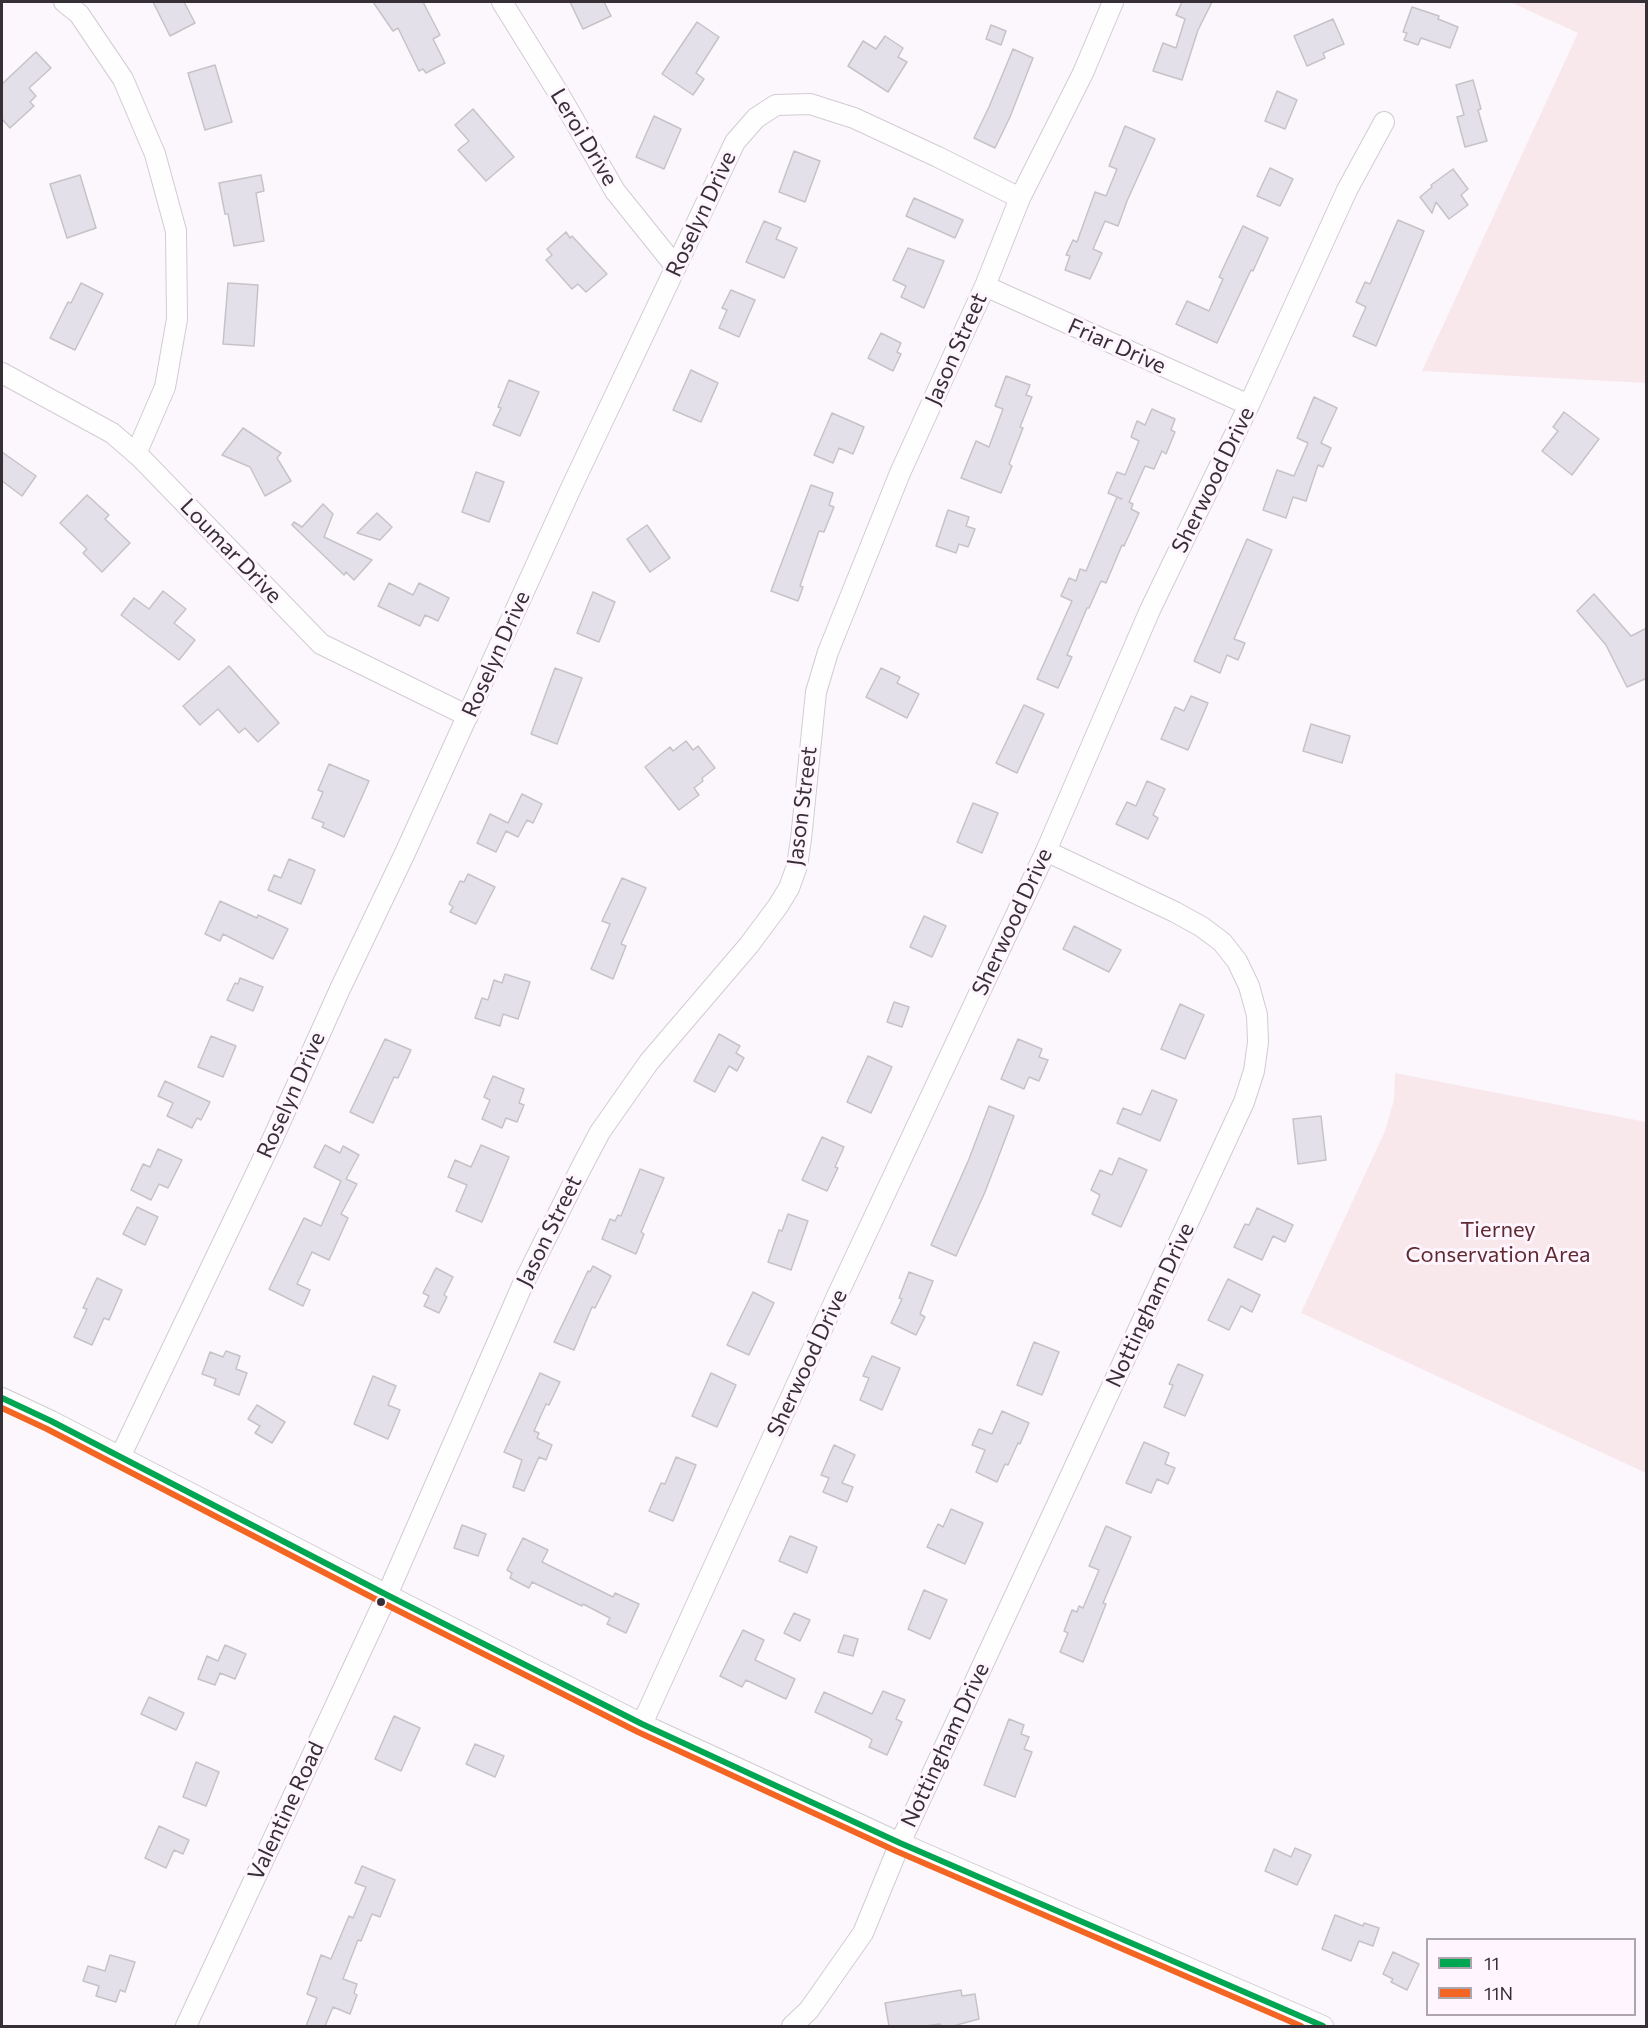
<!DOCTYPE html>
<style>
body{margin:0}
#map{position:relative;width:1648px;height:2028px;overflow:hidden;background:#fcf7fc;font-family:Commissioner,sans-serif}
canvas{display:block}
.frame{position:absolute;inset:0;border:3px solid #363036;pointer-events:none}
.legend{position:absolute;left:1426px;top:1938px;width:210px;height:78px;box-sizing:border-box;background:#fef5fe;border:2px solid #aea6ae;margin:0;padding:8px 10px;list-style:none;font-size:18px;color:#363036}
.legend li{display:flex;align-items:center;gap:12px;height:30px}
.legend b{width:30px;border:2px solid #aea6ae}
</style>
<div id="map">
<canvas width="1648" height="2028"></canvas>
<div class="frame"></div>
<ul class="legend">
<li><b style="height:8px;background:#00a651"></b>11</li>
<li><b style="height:8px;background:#f26522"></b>11N</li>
</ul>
</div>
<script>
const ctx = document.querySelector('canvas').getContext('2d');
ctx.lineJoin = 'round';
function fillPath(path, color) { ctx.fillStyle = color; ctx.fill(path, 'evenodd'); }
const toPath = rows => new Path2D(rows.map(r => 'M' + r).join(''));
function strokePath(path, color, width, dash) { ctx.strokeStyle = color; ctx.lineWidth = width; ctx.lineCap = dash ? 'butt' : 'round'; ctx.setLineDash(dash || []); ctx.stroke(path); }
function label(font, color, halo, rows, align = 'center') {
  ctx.font = font + ' Commissioner,sans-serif'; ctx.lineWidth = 6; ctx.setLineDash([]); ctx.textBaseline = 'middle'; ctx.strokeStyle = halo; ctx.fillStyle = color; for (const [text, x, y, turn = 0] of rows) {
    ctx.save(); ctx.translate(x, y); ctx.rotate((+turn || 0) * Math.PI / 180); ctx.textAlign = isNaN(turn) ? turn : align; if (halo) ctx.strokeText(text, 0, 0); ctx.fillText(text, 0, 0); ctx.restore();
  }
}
const green = toPath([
 [1510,2,1646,2,1646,383,1422,371,1578,33],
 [1395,1073,1646,1122,1646,1473,1301,1313,1385,1131,1394,1100]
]);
const building = toPath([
 [153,2,184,2,195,23,170,36,153,2],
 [373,2,423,2,440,35,433,39,445,63,426,73,423,69,419,71,398,28,393,31,373,2],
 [570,2,604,2,611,16,583,29,570,2],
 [1182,2,1212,2,1198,30,1182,80,1153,71,1163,43,1176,48,1185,19,1176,15,1182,2],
 [1412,7,1439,16,1438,19,1458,27,1450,48,1421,38,1418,45,1404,40,1407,33,1403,32,1412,7],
 [1333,19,1344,44,1323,53,1325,58,1307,66,1294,36,1333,19],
 [697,22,719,37,696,73,704,79,693,95,662,74,697,22],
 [991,25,1006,31,1001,45,986,39,991,25],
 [885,36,903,48,898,57,907,62,888,92,848,66,863,41,876,49,885,36],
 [1013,49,1033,58,1010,117,995,148,974,138,989,107,1013,49],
 [36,52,51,68,29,88,36,96,30,102,34,106,10,128,2,119,2,84,36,52],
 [215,65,232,122,205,130,188,73,215,65],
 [1473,80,1481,109,1478,110,1487,141,1465,147,1457,117,1464,115,1456,85,1473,80],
 [1277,91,1297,100,1285,129,1265,121,1277,91],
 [473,109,514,157,486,181,458,150,469,141,455,125,473,109],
 [654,116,681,129,664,169,636,157,654,116],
 [1125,126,1155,139,1127,201,1118,226,1105,221,1093,249,1102,253,1090,279,1065,270,1070,256,1066,255,1073,240,1077,242,1095,192,1106,196,1117,169,1109,166,1125,126],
 [794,151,820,161,805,202,779,192,794,151],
 [1270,168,1293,179,1280,206,1257,196,1270,168],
 [1453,169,1468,189,1461,195,1468,205,1449,219,1436,202,1432,213,1420,197,1432,187,1431,185,1453,169],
 [80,175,96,228,67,238,50,184,80,175],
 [261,175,264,191,256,193,264,241,234,246,228,214,225,214,219,183,261,175],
 [914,198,963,220,955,238,906,216,914,198],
 [1398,220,1424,231,1376,346,1353,336,1366,307,1356,302,1365,282,1370,284,1398,220],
 [764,221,781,228,776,239,797,248,784,278,746,262,764,221],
 [1243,226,1268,238,1253,271,1251,270,1217,343,1176,324,1187,301,1209,311,1223,279,1219,277,1243,226],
 [566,232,570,238,572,236,607,274,586,292,578,284,572,289,546,260,552,255,547,249,566,232],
 [908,248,944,261,924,308,901,297,906,286,893,280,908,248],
 [81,283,103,294,75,350,50,338,68,302,71,303,81,283],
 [228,283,258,285,254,346,223,344,228,283],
 [731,290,755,300,739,337,719,328,727,310,722,308,731,290],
 [881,333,901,343,897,352,901,354,893,371,868,358,881,333],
 [691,370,718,383,701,422,673,410,691,370],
 [1006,376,1030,385,1026,395,1032,397,1020,427,1023,428,1009,464,1012,466,1001,493,961,478,976,441,989,447,1003,409,995,406,1006,376],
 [509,380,539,392,520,436,493,425,501,408,498,407,509,380],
 [1314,397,1337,408,1321,443,1331,448,1323,467,1318,465,1306,501,1293,497,1286,518,1263,510,1277,470,1294,476,1308,443,1297,438,1314,397],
 [1152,409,1175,419,1171,430,1175,432,1166,454,1162,451,1154,469,1145,466,1129,502,1133,504,1131,509,1139,513,1124,546,1122,545,1106,583,1101,581,1089,608,1087,608,1067,655,1072,657,1058,688,1037,679,1072,601,1061,596,1069,578,1076,581,1080,569,1086,571,1117,497,1122,499,1108,493,1117,472,1125,475,1139,441,1131,437,1137,421,1145,425,1152,409],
 [1564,412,1599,439,1572,475,1542,451,1558,431,1553,427,1564,412],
 [832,413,864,427,853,454,839,448,833,463,814,455,832,413],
 [243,428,281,453,277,458,291,481,265,496,250,467,222,455,243,428],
 [2,452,36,476,22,496,2,481,2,452],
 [476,472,504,482,489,522,462,512,476,472],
 [811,485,833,493,829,505,834,507,824,532,819,531,800,586,803,587,798,601,771,591,811,485],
 [87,495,109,515,105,519,130,543,102,572,83,553,87,549,60,523,87,495],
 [323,504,333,514,324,537,372,560,354,580,346,572,344,575,292,525,294,522,302,527,323,504],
 [948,510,969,517,966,526,975,529,968,547,959,544,956,553,936,546,948,510],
 [377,513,392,527,380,540,357,533,377,513],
 [647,525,670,558,650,572,627,539,647,525],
 [1247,539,1272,550,1234,639,1245,643,1238,660,1227,655,1220,673,1194,661,1247,539],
 [389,583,413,595,419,583,449,598,438,621,425,615,420,626,378,606,389,583],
 [163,591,186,609,174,623,195,640,179,660,121,615,134,598,149,609,163,591],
 [593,592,615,602,599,642,577,633,593,592],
 [1594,594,1631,636,1647,628,1647,678,1627,687,1606,645,1577,611,1594,594],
 [229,666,279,723,258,742,245,728,239,733,218,709,200,725,183,706,229,666],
 [555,668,582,678,557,744,531,734,555,668],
 [881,668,900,677,897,683,919,694,907,718,866,697,881,668],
 [1191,696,1208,703,1188,750,1161,739,1175,707,1184,711,1191,696],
 [1024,705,1044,714,1017,773,996,763,1024,705],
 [1311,724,1350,736,1342,763,1303,751,1311,724],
 [686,741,693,750,698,746,715,768,702,778,703,781,694,788,699,795,679,810,645,767,670,747,673,751,686,741],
 [329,764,369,781,344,837,322,827,324,823,312,818,323,792,318,790,329,764],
 [1147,781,1165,789,1153,815,1158,818,1148,839,1116,824,1127,802,1136,806,1147,781],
 [522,794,542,804,533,823,527,820,518,837,506,831,496,852,477,843,490,814,508,823,522,794],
 [973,803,998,813,982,853,957,842,973,803],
 [289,859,315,870,301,904,268,890,274,875,281,878,289,859],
 [468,874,495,887,476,924,450,912,453,907,449,904,460,881,464,882,468,874],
 [622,878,646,888,621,944,626,946,613,979,591,969,610,924,602,921,622,878],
 [220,901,257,918,258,915,288,929,273,959,223,934,220,941,205,934,220,901],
 [924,916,946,926,932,957,910,947,924,916],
 [1074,926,1121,950,1109,972,1063,949,1074,926],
 [505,974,530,982,518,1019,503,1014,500,1026,475,1018,482,998,488,1000,494,980,502,983,505,974],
 [240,978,263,987,253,1011,227,1000,235,983,238,984,240,978],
 [894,1002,909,1007,902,1027,887,1022,894,1002],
 [1180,1004,1204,1015,1185,1059,1161,1049,1180,1004],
 [719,1034,740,1046,736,1053,744,1058,737,1071,729,1066,715,1092,694,1081,719,1034],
 [211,1036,236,1046,223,1077,198,1067,211,1036],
 [385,1039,411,1050,398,1078,394,1077,373,1123,350,1112,385,1039],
 [1018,1039,1042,1049,1039,1057,1048,1060,1039,1081,1029,1077,1024,1089,1001,1079,1018,1039],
 [868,1056,892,1067,871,1113,847,1102,868,1056],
 [493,1076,524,1089,519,1103,524,1105,517,1122,506,1118,502,1128,482,1119,490,1100,484,1097,493,1076],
 [165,1081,210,1102,201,1120,197,1118,192,1128,167,1116,173,1103,158,1096,165,1081],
 [1152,1090,1177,1100,1160,1141,1117,1123,1123,1108,1141,1115,1152,1090],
 [989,1106,1014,1116,985,1192,956,1256,931,1245,969,1159,989,1106],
 [1321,1116,1326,1160,1298,1164,1293,1119,1321,1116],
 [822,1137,844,1147,835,1167,838,1168,827,1191,802,1180,822,1137],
 [325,1145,340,1153,343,1146,359,1155,346,1179,357,1184,341,1214,348,1218,329,1260,312,1252,297,1284,310,1290,303,1306,269,1289,304,1218,321,1226,341,1181,314,1167,325,1145],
 [481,1145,509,1157,482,1222,456,1211,467,1185,448,1177,455,1160,471,1167,481,1145],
 [158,1149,182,1160,168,1188,159,1184,151,1200,131,1190,143,1164,150,1167,158,1149],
 [1119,1158,1147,1170,1121,1227,1092,1214,1100,1195,1091,1190,1100,1170,1112,1175,1119,1158],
 [640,1169,664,1178,641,1232,644,1234,636,1254,602,1239,610,1219,615,1221,618,1215,621,1216,640,1169],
 [137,1207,158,1217,145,1245,123,1234,137,1207],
 [1257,1208,1293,1225,1285,1242,1273,1236,1262,1260,1234,1247,1245,1224,1249,1225,1257,1208],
 [788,1214,808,1221,791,1270,768,1262,779,1230,782,1231,788,1214],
 [593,1266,611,1276,595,1308,592,1307,574,1350,554,1342,588,1271,590,1272,593,1266],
 [436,1268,453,1277,444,1295,447,1297,439,1313,424,1306,429,1296,423,1293,436,1268],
 [909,1272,933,1281,920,1314,925,1317,916,1335,891,1323,902,1299,899,1298,909,1272],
 [97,1278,122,1290,109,1320,104,1318,92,1345,74,1337,87,1309,83,1308,97,1278],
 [1228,1279,1260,1295,1252,1312,1241,1306,1229,1330,1208,1320,1228,1279],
 [753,1292,774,1303,749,1355,727,1345,753,1292],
 [1034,1342,1059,1352,1042,1395,1017,1385,1034,1342],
 [226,1351,240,1356,236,1369,247,1373,239,1395,214,1385,216,1379,202,1374,210,1352,223,1357,226,1351],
 [872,1356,900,1368,882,1410,860,1400,869,1378,863,1376,872,1356],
 [1178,1364,1203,1375,1185,1416,1164,1407,1173,1385,1169,1384,1178,1364],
 [540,1373,560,1382,549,1405,546,1404,534,1431,539,1433,537,1438,552,1445,546,1460,539,1457,524,1491,513,1487,522,1460,504,1452,540,1373],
 [711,1373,736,1385,717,1427,692,1416,711,1373],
 [373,1376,396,1386,388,1405,400,1410,388,1439,354,1424,373,1376],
 [257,1405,285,1422,272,1443,255,1433,260,1426,248,1419,257,1405],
 [1002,1411,1029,1423,1020,1444,1018,1443,1008,1465,1005,1464,997,1482,976,1472,985,1450,972,1445,979,1429,992,1434,1002,1411],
 [1144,1442,1169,1453,1165,1464,1175,1468,1168,1484,1157,1479,1151,1493,1126,1483,1144,1442],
 [834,1445,855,1455,842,1483,853,1487,847,1502,823,1492,829,1478,821,1475,834,1445],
 [676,1457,696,1465,673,1521,649,1511,661,1483,665,1484,676,1457],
 [951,1509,983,1523,965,1564,927,1547,938,1524,943,1527,951,1509],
 [462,1525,486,1534,478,1556,454,1548,462,1525],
 [1106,1526,1131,1537,1103,1603,1106,1604,1083,1662,1060,1652,1068,1633,1064,1631,1072,1610,1077,1612,1079,1606,1083,1608,1099,1570,1089,1566,1106,1526],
 [790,1536,817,1547,807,1573,779,1561,790,1536],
 [523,1538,548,1550,542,1562,613,1597,615,1593,639,1604,626,1633,607,1624,610,1618,583,1604,582,1606,532,1582,529,1588,510,1578,512,1573,507,1570,523,1538],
 [924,1590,947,1600,930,1639,908,1629,924,1590],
 [794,1613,810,1620,800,1641,784,1633,794,1613],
 [743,1630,764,1640,755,1660,795,1679,786,1699,746,1680,742,1687,720,1676,743,1630],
 [844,1635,858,1639,853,1656,838,1652,844,1635],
 [225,1645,246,1654,235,1679,220,1673,215,1685,198,1679,207,1656,218,1661,225,1645],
 [883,1691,905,1700,896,1719,902,1722,887,1755,869,1747,872,1740,868,1737,815,1712,824,1692,872,1714,883,1691],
 [149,1697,184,1713,176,1730,141,1714,149,1697],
 [394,1716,420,1728,401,1771,375,1759,394,1716],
 [1009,1719,1024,1725,1021,1734,1029,1737,1024,1749,1032,1752,1015,1797,984,1785,1009,1719],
 [475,1744,504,1756,495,1777,466,1764,475,1744],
 [196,1762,219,1772,206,1806,183,1797,196,1762],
 [159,1826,189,1840,183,1854,174,1850,166,1868,145,1858,159,1826],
 [1295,1848,1311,1855,1297,1885,1265,1871,1274,1849,1291,1857,1295,1848],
 [362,1866,395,1880,380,1917,372,1914,361,1941,358,1940,343,1979,357,1984,354,1993,357,1995,350,2014,333,2007,325,2026,306,2026,317,1998,307,1994,321,1955,331,1959,349,1916,353,1918,366,1887,355,1883,362,1866],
 [1335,1915,1363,1926,1364,1923,1379,1928,1373,1946,1359,1941,1351,1961,1322,1949,1335,1915],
 [1393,1952,1419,1964,1407,1990,1391,1982,1393,1979,1383,1974,1393,1952],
 [110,1955,135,1962,125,1992,120,1990,116,2002,96,1996,99,1986,83,1981,88,1966,105,1971,110,1955],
 [961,1990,962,1996,975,1994,979,2019,953,2026,941,2026,940,2024,925,2026,889,2026,885,2003,961,1990]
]);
const minor = toPath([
 [64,2,79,14,123,79,155,154,176,231,177,319,165,387,136,454],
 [502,2,559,94,615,191,676,267],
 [985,286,1249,405],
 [2,373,112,433,141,458,321,644,468,716],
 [2,1398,51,1421,387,1595,642,1724,900,1843,1323,2026],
 [120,1457,273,1138,340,989,405,853,571,488,735,142,756,118,776,105,810,104,854,118,938,157,1020,198],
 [642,1724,837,1296,1046,851,1150,610,1249,405,1347,190,1384,122],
 [186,2026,387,1595,522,1286,582,1166,600,1132,649,1062,749,945,778,906,789,888,797,866,801,839,816,692,828,652,900,473,985,286,1020,198,1083,73,1113,2],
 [792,2026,809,2010,863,1933,900,1843,1244,1102,1254,1071,1258,1042,1257,1015,1249,986,1237,961,1222,942,1202,927,1175,912,1046,851]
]);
const bus1 = toPath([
 [2,1398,51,1421,387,1595,642,1724,900,1843,1323,2026]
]);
const bus2 = toPath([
 [2,1408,47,1429,383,1603,638,1732,896,1851,1301,2026]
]);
const markers = [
 [381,1602,5,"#363036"]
];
const streetNames = [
 ["Leroi Drive",584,137,59],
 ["Roselyn Drive",701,214,-65],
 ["Friar Drive",1117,346,24],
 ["Jason Street",956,349,-66],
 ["Sherwood Drive",1213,480,-64],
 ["Loumar Drive",231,551,46],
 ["Roselyn Drive",496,654,-66],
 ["Jason Street",802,806,-83],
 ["Sherwood Drive",1012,922,-65],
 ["Roselyn Drive",291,1095,-66],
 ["Jason Street",549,1231,-64],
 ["Nottingham Drive",1150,1305,-65],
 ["Sherwood Drive",807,1363,-65],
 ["Nottingham Drive",945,1745,-65],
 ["Valentine Road",286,1811,-65]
];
const parkNames = [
 ["Tierney",1498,1230],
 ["Conservation Area",1498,1255]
];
fillPath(green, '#f9e8eb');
fillPath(building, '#e4e0e9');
strokePath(building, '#c6c3c8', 1.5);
strokePath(minor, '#d1ccd1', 22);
strokePath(minor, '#fffeff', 20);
strokePath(bus1, '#00a651', 6);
strokePath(bus2, '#f26522', 6);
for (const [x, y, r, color] of markers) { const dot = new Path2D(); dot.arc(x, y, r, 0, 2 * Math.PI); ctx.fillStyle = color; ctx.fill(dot); strokePath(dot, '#fef5fe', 2); }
label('22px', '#363036', '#fef5fe', streetNames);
label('22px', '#612a31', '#fef5fe', parkNames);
</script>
